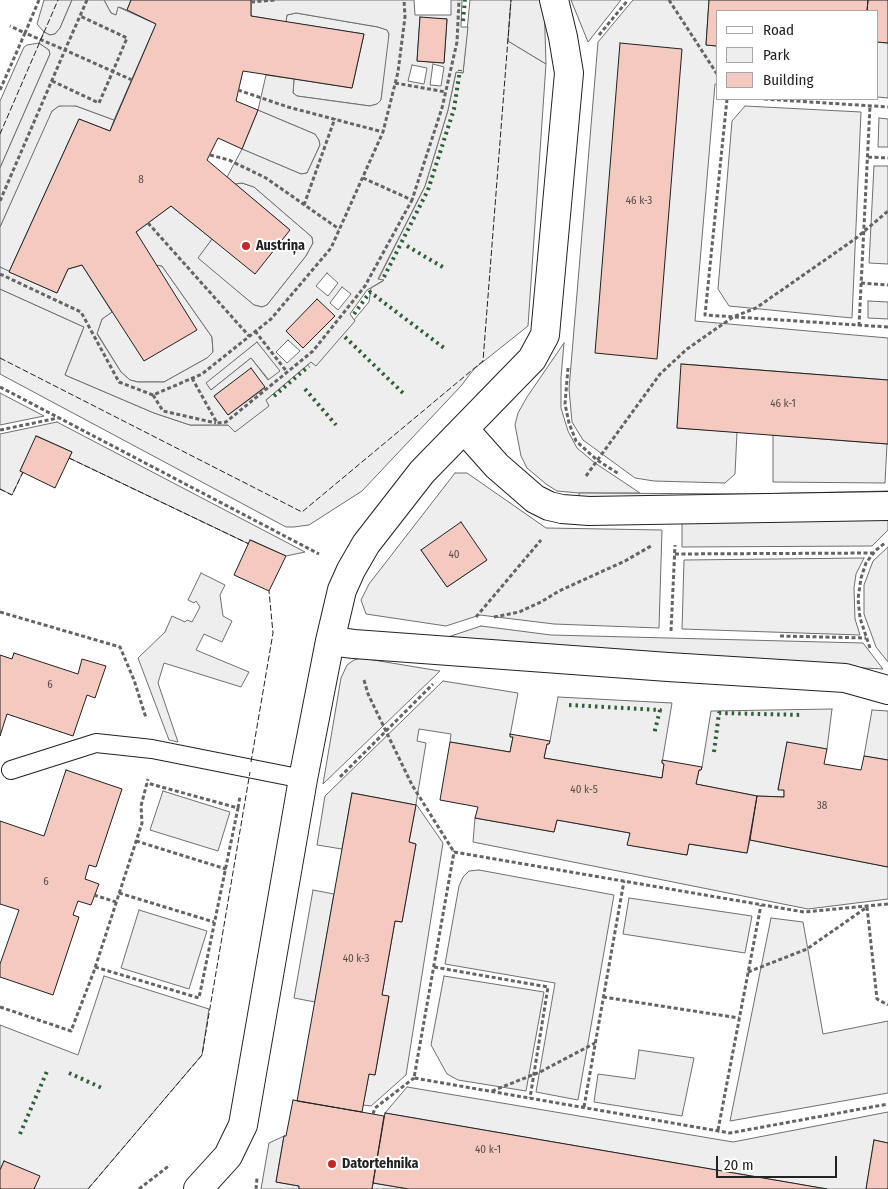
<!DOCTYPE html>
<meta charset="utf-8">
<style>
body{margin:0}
#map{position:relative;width:888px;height:1189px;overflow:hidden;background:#fff;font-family:"Fira Sans Condensed",sans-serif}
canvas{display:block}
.legend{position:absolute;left:716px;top:10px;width:162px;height:90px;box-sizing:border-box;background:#fff;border:1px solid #a7a7a7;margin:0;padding:6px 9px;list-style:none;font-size:15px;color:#222}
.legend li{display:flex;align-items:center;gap:10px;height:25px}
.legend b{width:25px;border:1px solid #a7a7a7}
.scale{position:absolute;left:716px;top:1156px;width:121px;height:22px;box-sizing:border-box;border:2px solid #222;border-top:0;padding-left:6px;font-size:15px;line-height:18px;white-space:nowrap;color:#222;-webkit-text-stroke:4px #fff;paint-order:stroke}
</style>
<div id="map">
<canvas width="888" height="1189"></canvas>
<ul class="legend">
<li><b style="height:6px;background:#fff"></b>Road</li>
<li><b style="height:14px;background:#eee"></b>Park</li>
<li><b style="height:14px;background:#f3c9c0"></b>Building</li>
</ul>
<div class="scale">20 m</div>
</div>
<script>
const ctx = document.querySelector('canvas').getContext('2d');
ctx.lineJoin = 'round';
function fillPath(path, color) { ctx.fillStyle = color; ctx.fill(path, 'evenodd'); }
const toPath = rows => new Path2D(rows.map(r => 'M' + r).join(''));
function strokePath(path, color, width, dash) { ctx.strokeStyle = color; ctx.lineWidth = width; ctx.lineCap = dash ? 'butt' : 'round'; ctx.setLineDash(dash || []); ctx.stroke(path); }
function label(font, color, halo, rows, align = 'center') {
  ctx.font = font + ' "Fira Sans Condensed",sans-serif'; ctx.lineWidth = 4; ctx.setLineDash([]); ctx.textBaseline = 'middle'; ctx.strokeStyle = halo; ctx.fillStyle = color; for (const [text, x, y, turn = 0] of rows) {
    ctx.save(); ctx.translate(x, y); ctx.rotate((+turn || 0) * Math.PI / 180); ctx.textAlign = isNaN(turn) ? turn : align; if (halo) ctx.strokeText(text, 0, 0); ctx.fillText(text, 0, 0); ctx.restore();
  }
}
const green = toPath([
 [44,0,72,0,60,28,55,34,50,35,44,32,37,24,44,0],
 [104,0,131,0,127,10,119,7,116,15,111,13,104,0],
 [470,0,511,0,508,41,546,64,528,326,474,369,461,386,362,491,309,525,294,527,286,527,0,374,0,289,84,327,65,375,154,413,190,425,228,425,235,432,266,400,311,362,316,365,369,302,371,288,383,281,378,280,425,186,448,110,456,72,463,73,470,0],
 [571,0,621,0,588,42,571,0],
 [633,0,709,0,706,45,717,46,717,84,715,84,695,321,888,338,888,380,682,364,677,428,737,432,735,474,725,483,654,481,635,478,583,440,572,422,569,389,598,42,633,0],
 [296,13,378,27,387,30,389,34,389,46,381,100,377,104,370,106,297,96,293,93,294,79,352,88,364,34,286,22,287,15,296,13],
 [877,42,888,43,888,98,877,97,877,42],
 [39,43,49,50,50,54,0,168,0,101,24,47,27,45,39,43],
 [68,105,76,106,114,120,110,131,79,119,9,272,0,267,0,227,48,118,52,111,59,106,68,105],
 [745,106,861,112,852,318,729,306,718,289,732,121,745,106],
 [258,110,315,134,319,140,320,145,307,173,301,174,242,149,258,110],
 [879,118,888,119,888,147,878,147,879,118],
 [874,166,888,166,888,264,869,263,874,166],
 [242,183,254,187,312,237,313,243,306,256,267,305,262,307,254,305,197,258,212,239,290,230,235,184,242,183],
 [155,265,162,266,212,337,213,352,207,358,164,382,138,382,130,380,121,372,97,333,102,319,112,312,155,265],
 [868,301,888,302,888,319,868,318,868,301],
 [257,342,281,371,269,380,251,358,211,390,205,383,257,342],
 [564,343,561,378,561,408,568,431,577,448,595,463,640,493,579,493,557,491,546,484,527,468,521,456,515,425,518,413,527,397,564,343],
 [0,393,44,416,0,425,0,393],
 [57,422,305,552,286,556,251,540,249,544,69,458,72,452,37,436,20,471,23,472,12,495,0,489,0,434,57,422],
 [773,435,887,444,885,483,773,482,773,435],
 [455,473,467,473,546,528,662,530,659,628,554,624,480,615,446,626,366,614,361,600,369,584,455,473],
 [421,550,487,560,447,587,421,550],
 [888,547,888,662,876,647,864,614,864,585,873,561,888,547],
 [864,558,856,574,854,588,855,619,860,635,682,629,684,560,864,558],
 [201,573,225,585,220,595,223,616,232,621,222,642,204,634,196,650,249,672,241,687,164,663,158,683,178,742,169,740,138,658,165,632,172,616,185,622,187,620,192,622,200,607,196,601,194,603,188,600,201,573],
 [361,658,440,671,323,784,341,678,347,665,354,660,361,658],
 [443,681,518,693,510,736,513,737,510,752,450,742,451,734,419,729,417,741,426,743,416,804,443,843,406,1075,371,1106,363,1105,369,1074,375,1075,389,997,382,995,395,921,402,922,416,844,409,842,416,805,352,793,342,849,317,845,325,796,443,681],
 [558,697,672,703,662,763,664,764,662,778,544,758,547,744,549,744,550,741,558,697],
 [832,709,827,749,787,743,778,789,784,790,784,797,757,796,696,784,699,770,701,770,702,767,711,711,832,709],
 [872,710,888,711,888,760,864,756,872,710],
 [163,791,230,812,218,851,150,830,163,791],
 [475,818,554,832,557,820,630,833,628,845,687,855,689,844,747,853,750,840,888,867,888,899,808,909,473,842,475,818],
 [479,870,614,895,578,1100,536,1092,555,983,445,964,459,886,463,877,469,871,479,870],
 [313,890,334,894,315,1002,294,998,313,890],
 [629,898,752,916,745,953,623,934,629,898],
 [139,910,207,931,189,989,121,968,139,910],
 [771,918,803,922,823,1034,888,1021,888,1093,730,1121,771,918],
 [104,976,209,1009,202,1055,88,1189,34,1189,39,1176,4,1161,0,1170,0,1025,78,1055,104,976],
 [444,976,544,992,526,1091,458,1080,447,1074,431,1045,444,976],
 [639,1050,694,1058,682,1116,594,1102,598,1074,635,1079,639,1050],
 [407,1087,733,1142,888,1112,888,1143,874,1140,866,1189,827,1189,385,1113,407,1087],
 [284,1136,276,1182,299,1186,299,1189,261,1189,269,1143,284,1136],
 [373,1183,409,1189,372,1189,373,1183]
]);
const parking = toPath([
 [72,0,104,0,111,13,116,15,118,7,156,24,114,120,76,106,59,106,52,111,0,227,0,168,50,54,49,50,39,43,44,32,50,35,55,34,60,28,72,0],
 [251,0,414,0,415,15,451,15,451,0,462,0,461,27,468,27,463,73,456,72,448,110,425,186,378,279,384,280,367,290,350,314,355,321,316,366,311,362,266,400,269,406,235,432,228,425,190,425,154,413,65,375,84,327,0,289,0,267,57,293,68,269,82,265,112,312,102,319,97,334,121,372,130,380,138,382,164,382,207,358,213,352,212,337,162,266,155,265,136,232,171,206,212,239,198,258,254,305,262,307,267,305,306,256,313,243,312,237,254,187,242,183,235,184,227,177,242,149,301,174,307,173,320,145,319,140,315,134,258,110,266,75,294,79,293,93,297,96,370,106,377,104,381,100,389,34,387,30,378,27,296,13,287,15,286,22,251,16,251,0],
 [420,18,447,19,444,63,417,61,420,18],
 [433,64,444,67,441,86,430,85,433,64],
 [412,65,427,68,424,84,408,81,412,65],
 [327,273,338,283,328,296,316,286,327,273],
 [342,287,351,294,338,310,330,303,342,287],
 [288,340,300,351,287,363,276,352,288,340],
 [257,342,280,371,268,380,251,358,211,390,206,383,257,342],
 [251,369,265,388,228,415,214,396,251,369],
 [511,0,544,0,546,64,508,41,511,0],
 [888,491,888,500,580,504,579,493,751,494,888,491],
 [682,519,888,520,888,530,872,546,682,547,682,519],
 [481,626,551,635,863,643,883,669,534,651,445,638,481,626]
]);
const building = toPath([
 [131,0,251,0,251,16,364,34,352,88,243,71,236,101,258,110,242,149,218,138,207,160,290,230,255,274,171,206,136,232,197,330,144,361,82,265,68,269,57,293,9,272,79,119,110,131,156,24,127,10,131,0],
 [709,0,868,0,867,11,717,11,717,46,706,45,709,0],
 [868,0,888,0,888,43,877,42,877,11,867,11,868,0],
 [420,17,447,19,444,63,417,61,420,17],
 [620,43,682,49,657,359,595,353,620,43],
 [317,299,335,316,303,348,286,331,317,299],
 [681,364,888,380,888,444,677,428,681,364],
 [251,368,265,387,228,415,214,396,251,368],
 [36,436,72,452,55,488,20,471,36,436],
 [461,522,487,560,447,587,421,550,461,522],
 [250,540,286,556,269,591,234,575,250,540],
 [14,653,78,674,82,659,106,666,95,698,87,695,73,736,7,714,0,736,0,655,12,659,14,653],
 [510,734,550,741,549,744,547,744,544,758,662,778,664,764,662,763,662,760,702,767,701,770,699,770,696,784,757,796,747,853,689,844,687,855,627,845,630,833,557,820,554,832,475,818,478,807,440,800,450,742,510,752,513,737,510,737,510,734],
 [787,742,827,749,824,764,861,770,864,756,888,760,888,867,750,840,757,796,784,797,784,790,778,790,787,742],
 [66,770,122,789,96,867,89,865,85,879,99,884,91,905,78,901,73,915,79,917,53,995,0,977,0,964,19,910,0,904,0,821,44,836,66,770],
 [352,793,416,805,409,842,416,844,402,922,395,921,382,995,389,996,375,1075,369,1074,362,1112,297,1101,352,793],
 [293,1100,384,1116,372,1189,299,1189,299,1186,276,1182,284,1136,286,1136,293,1100],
 [385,1113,827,1189,409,1189,373,1183,385,1113],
 [874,1140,888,1143,888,1189,866,1189,874,1140],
 [4,1161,40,1176,34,1189,0,1189,0,1170,4,1161]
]);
const path = toPath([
 [39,0,25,33,65,50,87,0],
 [669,0,717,74],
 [251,2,275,0],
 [599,35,628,0],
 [52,81,99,103,113,71,127,38,80,16],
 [395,83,446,92],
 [0,90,25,33,10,26],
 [238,90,288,107,383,132],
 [727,99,705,315,888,327],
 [764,99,888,107],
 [210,155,229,160,266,178,339,229],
 [868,157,888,158],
 [363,178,412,200,442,108,457,42,459,0],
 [0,201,65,50,132,80],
 [304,205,335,118],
 [148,223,249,336],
 [0,274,81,312,119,382,153,395,202,374,271,319,331,248,383,132,398,72,405,17,404,0],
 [861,283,888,285],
 [859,326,870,106],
 [255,331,287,372],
 [568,368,565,404,569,423,576,441,597,460,619,474],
 [192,378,217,423,226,422,313,351,365,286,412,200],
 [0,387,319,554],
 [153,395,163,411,216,423],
 [0,430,58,418],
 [586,476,660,374,687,349,733,317,756,308,855,239,888,211],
 [675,554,874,553],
 [0,612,120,647,134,680,146,718],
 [476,617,541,540],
 [494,617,519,612,541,602,559,591,625,561,651,546],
 [671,631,675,545],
 [780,636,866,638],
 [870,648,860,618,858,599,861,578,866,563,875,551,886,542],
 [364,680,368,694,412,785,454,852],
 [340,777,433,684],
 [238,808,240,796],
 [136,841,226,869],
 [119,893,214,922],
 [94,895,116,902],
 [888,904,804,912,454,852,414,1078,730,1133,888,1104],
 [95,967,199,998,238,808,147,783],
 [434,967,548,987,530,1098],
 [748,972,807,949,867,907,877,999,888,1005],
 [603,997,739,1018],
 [0,1007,71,1031,94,971,142,823,141,806,148,779],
 [492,1091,540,1072,595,1043],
 [584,1107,624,881],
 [373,1114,375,1108,414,1078],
 [718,1130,761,905],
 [139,1189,170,1165],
 [256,1189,257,1178]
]);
const lane = toPath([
 [11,770,96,743,152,749,303,779]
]);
const street = toPath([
 [464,429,497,466,535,499,549,506,562,509,589,511,888,506],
 [330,641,354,644,668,667,845,678,888,690],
 [198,1189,228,1156,243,1125,303,779,330,641,342,590,351,570,366,544,422,472,532,359,545,335,569,73,563,37,554,0]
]);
const hedge = toPath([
 [463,21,465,0],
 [407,246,446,269],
 [384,277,428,190,454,109,460,70],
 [354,314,370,292,444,348],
 [345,337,404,394],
 [305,389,336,425],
 [274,396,309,366],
 [569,705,660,710,654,734],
 [714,752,719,713,802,715],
 [69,1073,102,1088],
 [20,1134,48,1069]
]);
const fence = toPath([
 [0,134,58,0],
 [0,358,302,512,483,361,511,0],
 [69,458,249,544],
 [0,489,12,495,23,472],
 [251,762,273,633,269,591],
 [88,1189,202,1055,250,772]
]);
const markers = [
 [246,246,5,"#c62828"],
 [332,1164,5,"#c62828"]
];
const numberNames = [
 ["8",141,180],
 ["46 k-3",639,201],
 ["46 k-1",783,404],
 ["40",454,555],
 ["6",50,685],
 ["40 k-5",584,790],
 ["38",822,806],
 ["6",46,882],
 ["40 k-3",356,959],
 ["40 k-1",488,1150]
];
const poiNames = [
 ["Austriņa",256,246],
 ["Datortehnika",342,1164]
];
fillPath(green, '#eee');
strokePath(green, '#6f6f6f', 1);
fillPath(parking, '#ededed');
strokePath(parking, '#6f6f6f', 1);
fillPath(building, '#f3c9c0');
strokePath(building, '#222', 1);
strokePath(lane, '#222', 20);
strokePath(street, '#222', 30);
strokePath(path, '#646464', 3, [4, 2.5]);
strokePath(lane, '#fff', 18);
strokePath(street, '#fff', 28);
strokePath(hedge, '#2f5e38', 4, [2.5, 4]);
strokePath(fence, '#222', 1, [6, 2.5]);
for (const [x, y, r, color] of markers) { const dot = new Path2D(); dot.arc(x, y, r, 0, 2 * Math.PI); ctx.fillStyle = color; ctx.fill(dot); strokePath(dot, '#fff', 2); }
label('11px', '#564c4a', null, numberNames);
label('bold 14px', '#222', '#fff', poiNames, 'left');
</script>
